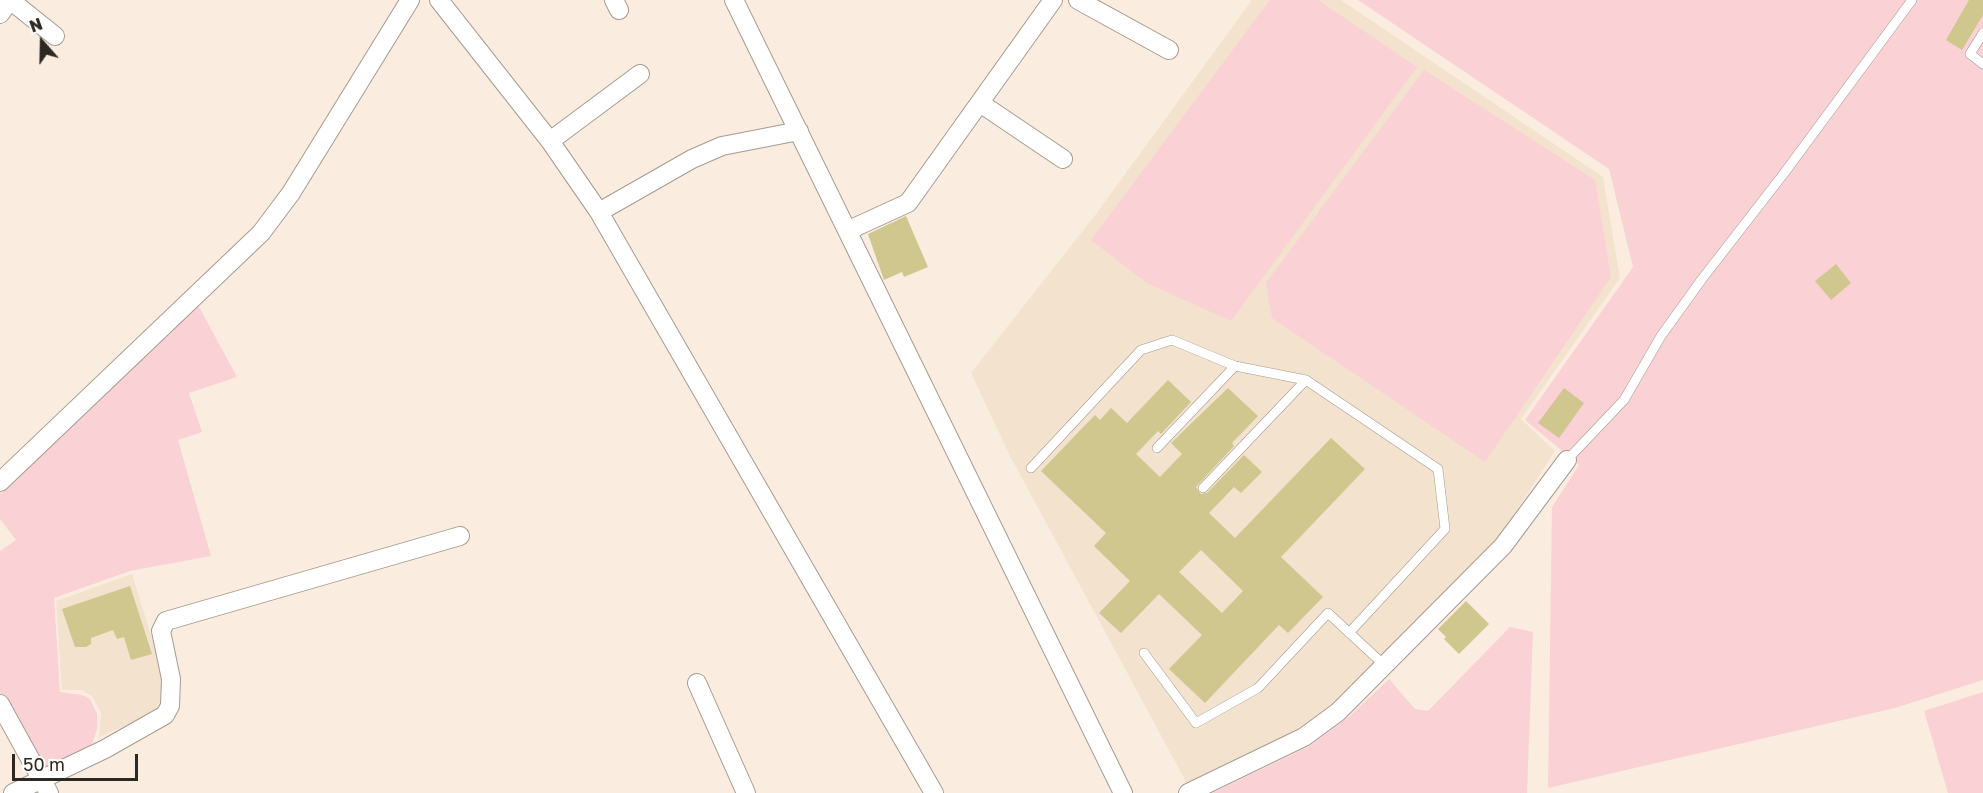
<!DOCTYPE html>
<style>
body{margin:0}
#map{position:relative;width:1983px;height:793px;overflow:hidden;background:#faede0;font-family:"Golos Text",sans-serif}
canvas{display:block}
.north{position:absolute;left:12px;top:12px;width:60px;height:60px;-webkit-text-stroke:4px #fffcfa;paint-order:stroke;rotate:340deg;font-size:16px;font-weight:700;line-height:24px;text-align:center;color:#2c2822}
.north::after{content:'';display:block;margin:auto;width:21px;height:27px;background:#2c2822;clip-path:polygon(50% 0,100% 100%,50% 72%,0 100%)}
.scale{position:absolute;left:12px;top:754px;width:126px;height:27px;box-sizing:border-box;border:3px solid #2c2822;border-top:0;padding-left:8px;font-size:18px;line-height:21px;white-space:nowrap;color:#2c2822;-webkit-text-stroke:4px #fffcfa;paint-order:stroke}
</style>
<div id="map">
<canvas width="1983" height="793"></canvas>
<div class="north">N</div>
<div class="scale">50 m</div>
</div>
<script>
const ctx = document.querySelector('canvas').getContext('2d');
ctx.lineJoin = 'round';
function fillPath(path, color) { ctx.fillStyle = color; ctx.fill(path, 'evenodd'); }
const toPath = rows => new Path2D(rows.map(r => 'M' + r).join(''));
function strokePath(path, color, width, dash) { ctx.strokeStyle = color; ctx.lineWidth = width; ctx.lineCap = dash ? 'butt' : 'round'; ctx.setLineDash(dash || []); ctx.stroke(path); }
const built = toPath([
 [1252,0,1341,0,1603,177,1620,278,1521,419,1555,451,1498,539,1338,712,1191,791,1010,456,971,373,1096,214],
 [132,574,165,680,163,699,156,712,99,737,101,713,92,696,82,690,62,690,56,601]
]);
const green = toPath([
 [1270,0,1318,0,1417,67,1231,321,1147,283,1091,240],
 [1358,0,1983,0,1983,680,1895,708,1548,788,1552,507,1579,465,1525,420,1633,267,1609,169],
 [1424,70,1595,180,1611,277,1485,462,1272,318,1266,283],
 [197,303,237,377,189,393,202,432,178,440,211,556,130,571,54,598,60,692,82,695,90,699,97,714,97,729,91,748,44,767,0,692,0,551,16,540,0,519,0,494],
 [1510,627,1533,632,1527,793,1212,793,1308,747,1351,715,1389,679,1415,709,1428,711],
 [1983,692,1983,793,1948,793,1924,711]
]);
const building = toPath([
 [1969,0,1983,0,1983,15,1962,50,1946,40],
 [906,216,928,267,904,277,902,272,884,280,868,234],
 [1836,264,1851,283,1831,300,1815,281],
 [1168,380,1191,402,1161,434,1158,431,1136,454,1160,477,1182,454,1171,443,1228,388,1258,416,1232,443,1234,446,1196,487,1201,494,1207,493,1244,455,1262,472,1241,493,1234,487,1209,513,1235,538,1331,438,1365,469,1281,557,1323,597,1288,633,1279,625,1205,703,1169,669,1202,635,1159,594,1121,633,1099,613,1130,581,1094,546,1106,533,1041,471,1095,415,1100,420,1111,408,1127,423],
 [1201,550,1243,591,1222,613,1179,572],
 [1564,388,1584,403,1559,438,1538,423],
 [130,586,152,654,131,660,124,637,117,639,113,630,91,638,91,644,86,647,75,647,62,609],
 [1466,601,1489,624,1459,654,1444,639,1446,637,1438,629]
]);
const lane = toPath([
 [1983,33,1970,54,1983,64],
 [1157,448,1235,366],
 [1567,460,1624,400,1661,336,1702,279,1785,172,1912,0],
 [1031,468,1141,350,1172,340,1235,366,1306,380,1438,469,1445,529,1349,633],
 [1203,488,1306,380],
 [1144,653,1196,723,1258,688,1328,613,1383,664]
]);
const street = toPath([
 [439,0,550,141,599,212,934,793],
 [614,0,619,10],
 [734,0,1123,793],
 [1078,0,1169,50],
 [0,14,10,0,55,36],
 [980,103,1063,159],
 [550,141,640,74],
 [599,212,692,159,722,146,799,131],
 [849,230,908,203,1053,0],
 [0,482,261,233,291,193,410,0],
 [697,683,746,793],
 [0,704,49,793],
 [13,793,105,749,165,715,170,706,171,679,161,631,166,621,460,536],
 [1188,793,1304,737,1338,712,1503,546,1567,460]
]);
fillPath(built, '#f3e2ce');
fillPath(green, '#fad1d5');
fillPath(building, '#cfc78e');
strokePath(lane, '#a69b8e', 10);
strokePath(street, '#a69b8e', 20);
strokePath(lane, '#fff', 9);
strokePath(street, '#fff', 18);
</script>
